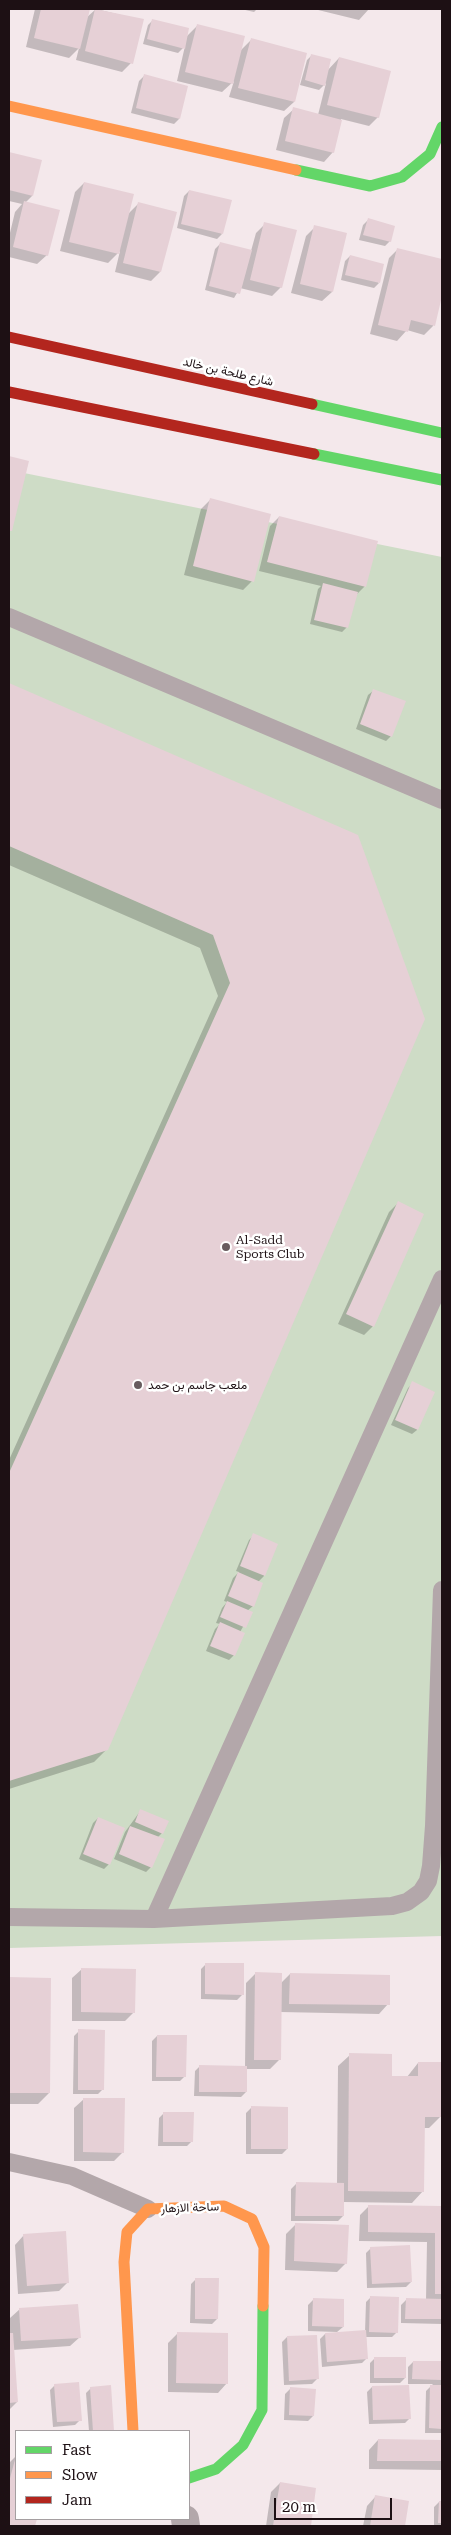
<!DOCTYPE html>
<meta charset="utf-8">
<style>
body{margin:0}
#map{position:relative;width:451px;height:2535px;overflow:hidden;background:#f4e8eb;font-family:"Roboto Serif",serif}
canvas{display:block}
.frame{position:absolute;inset:0;border:10px solid #1d1014;pointer-events:none}
.legend{position:absolute;left:15px;top:2430px;width:175px;height:90px;box-sizing:border-box;background:#fff;border:1px solid #a59fa1;margin:0;padding:6px 9px;list-style:none;font-size:15px;color:#1d1014}
.legend li{display:flex;align-items:center;gap:10px;height:25px}
.legend b{width:25px;border:1px solid #a59fa1}
.scale{position:absolute;left:274px;top:2498px;width:118px;height:22px;box-sizing:border-box;border:2px solid #1d1014;border-top:0;padding-left:6px;font-size:15px;line-height:18px;white-space:nowrap;color:#1d1014;-webkit-text-stroke:4px #fff;paint-order:stroke}
</style>
<div id="map">
<canvas width="451" height="2535"></canvas>
<div class="frame"></div>
<ul class="legend">
<li><b style="height:6px;background:#63d668"></b>Fast</li>
<li><b style="height:6px;background:#ff974d"></b>Slow</li>
<li><b style="height:6px;background:#b3261e"></b>Jam</li>
</ul>
<div class="scale">20 m</div>
</div>
<script>
const ctx = document.querySelector('canvas').getContext('2d');
ctx.lineJoin = 'round';
function fillPath(path, color) { ctx.fillStyle = color; ctx.fill(path, 'evenodd'); }
const toPath = rows => new Path2D(rows.map(r => 'M' + r).join(''));
function strokePath(path, color, width, dash) { ctx.strokeStyle = color; ctx.lineWidth = width; ctx.lineCap = dash ? 'butt' : 'round'; ctx.setLineDash(dash || []); ctx.stroke(path); }
function label(font, color, halo, rows, align = 'center') {
  ctx.font = font + ' "Roboto Serif",Vazirmatn,serif'; ctx.lineWidth = 5; ctx.setLineDash([]); ctx.textBaseline = 'middle'; ctx.strokeStyle = halo; ctx.fillStyle = color; for (const [text, x, y, turn = 0] of rows) {
    ctx.save(); ctx.translate(x, y); ctx.rotate((+turn || 0) * Math.PI / 180); ctx.textAlign = isNaN(turn) ? turn : align; if (halo) ctx.strokeText(text, 0, 0); ctx.fillText(text, 0, 0); ctx.restore();
  }
}
const green = toPath([
 [9,470,442,557,442,1936,9,1948]
]);
const shadow = toPath([
 [35,9,89,9,86,18,96,9,142,20,131,63,122,72,76,60,79,48,69,58,26,47],
 [241,9,257,9,254,12],
 [314,9,369,9,359,20],
 [153,20,186,37,197,26,240,51,251,40,306,54,294,102,284,111,229,97,234,81,222,92,177,81,185,46,178,53,143,44,148,25],
 [312,55,327,71,339,58,378,117,369,126,341,119,333,152,324,162,276,150,284,118,294,109,318,115,326,83,319,90,300,85,307,60],
 [144,76,186,87,179,119,174,124,131,113,139,81],
 [9,153,41,161,32,196,25,203,47,255,37,264,9,257,9,237,15,212,22,204,9,201],
 [84,183,127,215,138,204,160,272,151,281,115,272,120,251,108,263,60,251,75,192],
 [189,191,222,234,217,239,177,228,184,196],
 [368,220,390,241,385,246,359,240,363,225],
 [265,224,281,287,272,296,240,288,234,298,205,290,215,249,220,244,251,251,256,233],
 [315,227,332,292,322,301,291,293,306,236],
 [398,249,442,260,442,291,433,326,424,335,407,330,397,341,370,334,389,258],
 [350,256,379,283,374,288,341,280,345,261],
 [9,457,28,462,9,533],
 [210,500,252,581,243,590,184,575,201,509],
 [279,517,365,586,355,596,347,627,342,632,310,624,318,589,321,586,259,571,270,526],
 [9,685,357,836,107,1749,94,1762,9,1789,9,1460,218,996,200,948,9,865],
 [373,691,391,736,386,741,356,729,368,695],
 [398,1203,373,1326,364,1335,338,1324,389,1212],
 [413,1383,434,1392,417,1430,412,1434,391,1425,408,1388],
 [254,1535,276,1544,264,1576,258,1582,253,1606,247,1611,251,1613,240,1632,234,1655,229,1660,206,1651,215,1629,220,1624,216,1623,222,1608,227,1602,224,1601,233,1578,239,1572,236,1571,249,1540],
 [141,1810,162,1833,157,1838,151,1867,146,1872,114,1859,125,1832],
 [98,1818,109,1864,104,1869,79,1859,93,1823],
 [206,1964,242,1995,237,2000,201,1999,201,1969],
 [82,1969,134,2012,125,2021,72,2021,72,1978],
 [255,1974,280,1984,290,1974,388,2004,379,2014,280,2012,279,2060,270,2069,246,2069,246,2092,241,2097,194,2096,195,2071,200,2066,245,2067,246,1983],
 [9,1978,50,1979,49,2093,38,2104,9,2104],
 [79,2031,103,2089,98,2094,73,2094,74,2036],
 [157,2036,185,2076,180,2081,152,2081,152,2041],
 [350,2055,391,2077,407,2077,418,2063,441,2116,429,2128,424,2128,423,2191,412,2203,343,2202,343,2216,338,2221,291,2221,291,2189,296,2184,337,2184,338,2066],
 [84,2099,123,2152,114,2161,74,2161,74,2108],
 [251,2108,287,2149,282,2154,246,2154,246,2113],
 [164,2113,192,2141,187,2146,158,2146,159,2118],
 [369,2206,442,2207,442,2324,401,2323,401,2305,406,2300,426,2300,427,2242,359,2241,360,2215],
 [296,2224,346,2263,337,2272,285,2270,286,2234],
 [24,2235,68,2282,59,2291,18,2294,15,2245],
 [371,2248,411,2282,406,2287,367,2288,366,2253],
 [196,2279,217,2319,212,2324,190,2323,191,2284],
 [371,2297,397,2332,392,2337,366,2337,367,2358,362,2363,322,2367,320,2339,325,2334,365,2332,366,2302],
 [313,2300,343,2327,337,2332,308,2331,308,2305],
 [20,2309,80,2337,70,2346,13,2350,17,2402,9,2410,10,2318],
 [177,2334,227,2383,218,2393,168,2392,168,2343],
 [287,2337,317,2379,312,2384,284,2385,282,2342],
 [375,2358,405,2378,400,2383,370,2383,370,2363],
 [413,2362,442,2362,442,2433,425,2433,426,2391,433,2384,408,2384,410,2418,405,2423,369,2424,367,2392,372,2387,408,2386,408,2367],
 [55,2385,80,2420,75,2425,53,2427,50,2390],
 [110,2386,113,2431,89,2431,86,2393,91,2388],
 [290,2389,313,2416,308,2421,284,2420,285,2394],
 [378,2440,442,2441,442,2470,369,2469,369,2450],
 [16,2456,16,2519,36,2519,34,2526,9,2526,9,2463],
 [280,2483,315,2489,309,2526,266,2526,271,2492],
 [376,2496,408,2502,404,2526,363,2526,367,2506],
 [439,2502,442,2502,442,2526,434,2526,434,2507]
]);
const building = toPath([
 [41,9,90,9,80,49,34,38],
 [95,9,144,19,133,64,85,51],
 [152,19,189,28,185,49,147,39],
 [197,24,245,36,233,84,185,72],
 [251,38,307,53,295,102,238,88],
 [311,54,331,59,325,86,305,80],
 [339,57,391,71,379,118,327,105],
 [144,74,188,86,180,119,136,108],
 [293,107,342,120,334,153,285,141],
 [9,152,42,160,33,196,9,190],
 [84,182,134,194,119,254,69,242],
 [189,190,232,200,223,234,181,224],
 [24,201,60,210,48,256,13,247],
 [138,202,177,212,161,272,123,263],
 [368,218,395,226,391,242,363,235],
 [264,222,297,230,282,288,250,280],
 [314,225,347,233,333,292,300,284],
 [220,242,252,250,240,294,209,286],
 [397,248,442,259,442,296,435,326,411,320,408,332,378,325],
 [350,255,384,264,380,283,345,275],
 [9,456,29,461,12,531,9,531],
 [210,498,271,514,254,582,193,566],
 [279,516,378,541,366,587,267,562],
 [323,583,358,592,348,628,314,620],
 [9,683,358,835,425,1019,108,1750,9,1781,9,1473,230,983,213,935,9,846],
 [373,689,406,701,392,737,360,724],
 [398,1201,424,1214,374,1327,346,1314],
 [412,1381,435,1392,418,1430,395,1420],
 [253,1533,278,1544,265,1576,240,1566],
 [238,1572,263,1583,254,1607,228,1596],
 [227,1601,253,1612,246,1628,220,1617],
 [220,1622,245,1633,235,1656,210,1646],
 [140,1809,169,1821,163,1834,135,1822],
 [98,1817,125,1828,110,1865,83,1854],
 [130,1826,165,1839,152,1868,119,1854],
 [205,1963,244,1963,244,1995,205,1994],
 [81,1968,136,1969,135,2013,81,2012],
 [255,1972,282,1973,281,2060,254,2060],
 [290,1973,390,1975,390,2005,289,2004],
 [9,1977,51,1978,50,2093,9,2093],
 [78,2029,105,2030,104,2090,78,2090],
 [157,2035,187,2035,186,2077,156,2077],
 [349,2053,392,2054,392,2076,418,2076,418,2062,442,2062,442,2117,425,2117,424,2192,348,2191],
 [199,2065,247,2066,247,2092,199,2092],
 [83,2098,125,2098,124,2153,83,2152],
 [251,2106,288,2107,288,2149,251,2149],
 [163,2112,194,2112,193,2142,163,2142],
 [296,2182,344,2183,344,2216,295,2216],
 [368,2205,442,2206,442,2294,435,2294,435,2233,368,2232],
 [295,2223,349,2225,347,2264,294,2261],
 [66,2231,69,2283,27,2286,23,2234],
 [410,2245,412,2282,372,2284,370,2247],
 [195,2278,219,2278,218,2319,195,2319],
 [370,2296,399,2297,398,2333,369,2332],
 [313,2298,344,2299,344,2327,312,2326],
 [406,2298,442,2299,442,2319,405,2319],
 [78,2304,81,2338,21,2341,19,2308],
 [366,2330,368,2359,327,2362,325,2333],
 [177,2332,228,2333,228,2384,176,2383],
 [9,2333,13,2333,18,2402,9,2403],
 [317,2335,319,2379,289,2381,287,2336],
 [374,2357,406,2357,406,2378,374,2378],
 [413,2361,442,2361,442,2380,412,2379],
 [79,2382,82,2421,57,2422,54,2384],
 [111,2385,114,2431,93,2431,90,2387],
 [409,2385,411,2419,373,2420,372,2386],
 [430,2385,442,2385,442,2429,429,2428],
 [290,2387,316,2389,314,2416,289,2415],
 [378,2439,442,2440,442,2461,377,2461],
 [16,2456,16,2519,37,2519,35,2526,9,2526,9,2482],
 [280,2482,316,2488,311,2526,273,2526],
 [375,2495,409,2501,405,2526,370,2526],
 [439,2501,442,2501,442,2523,438,2523]
]);
const lane = toPath([
 [9,617,442,800],
 [9,1917,154,1919,392,1906,407,1902,421,1892,428,1881,431,1866,434,1826,442,1590],
 [154,1919,442,1279],
 [9,2162,72,2176,148,2209]
]);
const street = toPath([
 [185,2519,186,2526]
]);
const fast = toPath([
 [296,170,370,186,402,177,430,154,442,127],
 [312,404,442,433],
 [314,454,442,480],
 [189,2478,216,2469,243,2445,262,2410,263,2306]
]);
const slow = toPath([
 [9,106,296,170],
 [133,2431,124,2262,127,2232,148,2209,224,2206,252,2219,264,2247,263,2306]
]);
const jam = toPath([
 [9,337,312,404],
 [9,392,314,454]
]);
const markers = [
 [226,1247,5,"#685c5f"],
 [138,1385,5,"#685c5f"]
];
const streetNames = [
 ["شارع طلحة بن خالد",228,372,13],
 ["ساحة الازهار",190,2208,-2]
];
const poiNames = [
 ["Al-Sadd",236,1240],
 ["Sports Club",236,1254],
 ["ملعب جاسم بن حمد",148,1385]
];
fillPath(green, '#cedcc6');
fillPath(shadow, '#0003');
fillPath(building, '#e6d0d6');
strokePath(lane, '#b3a7aa', 18);
strokePath(street, '#b3a7aa', 28);
strokePath(fast, '#63d668', 11);
strokePath(slow, '#ff974d', 11);
strokePath(jam, '#b3261e', 11);
for (const [x, y, r, color] of markers) { const dot = new Path2D(); dot.arc(x, y, r, 0, 2 * Math.PI); ctx.fillStyle = color; ctx.fill(dot); strokePath(dot, '#fff', 2); }
label('12px', '#1d1014', '#fff', streetNames);
label('12px', '#1d1014', '#fff', poiNames, 'left');
</script>
